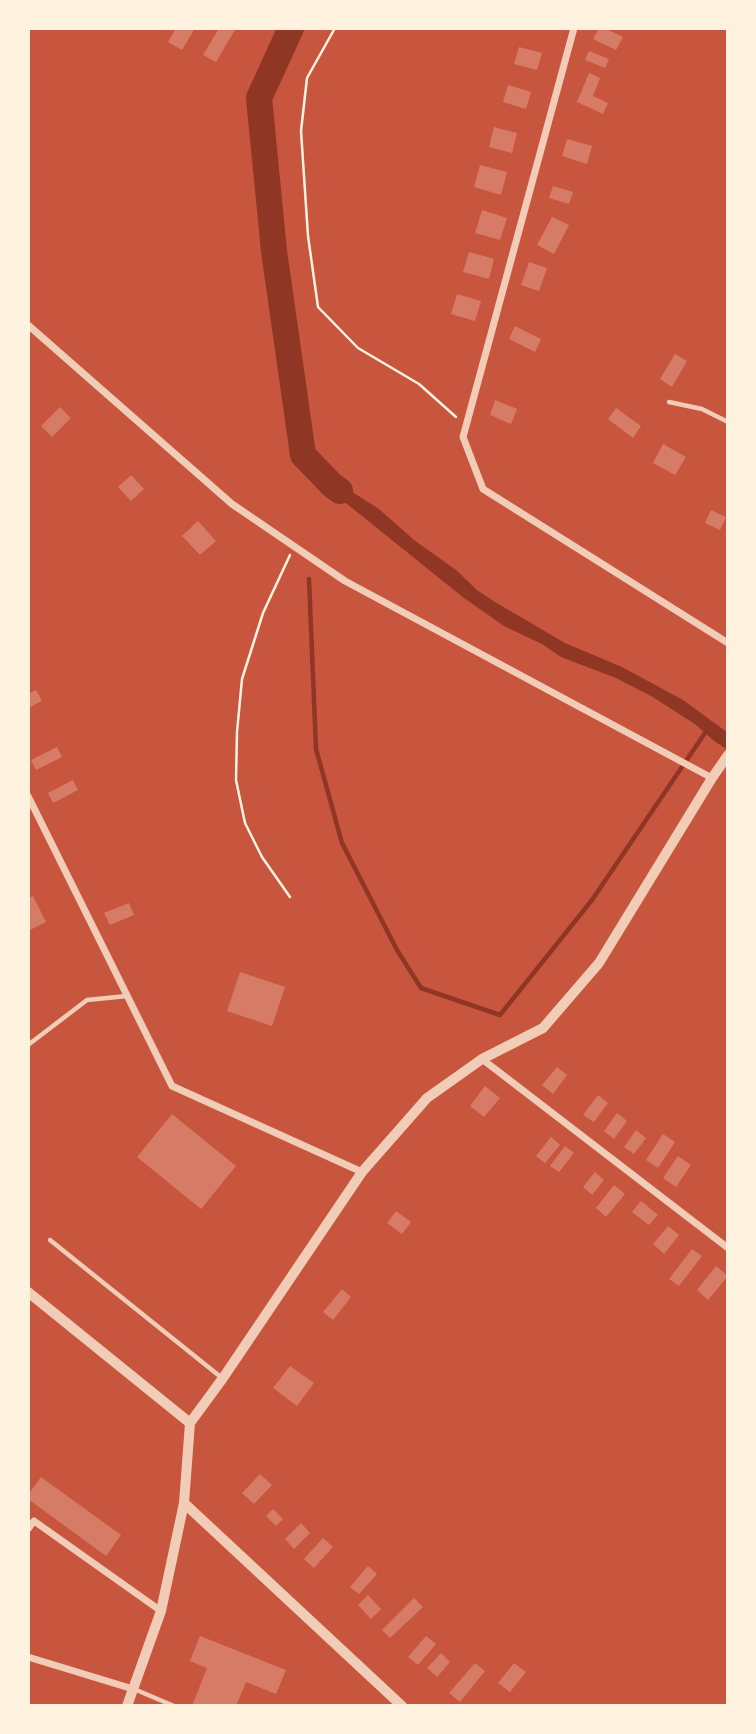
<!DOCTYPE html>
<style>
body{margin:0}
#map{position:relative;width:756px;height:1734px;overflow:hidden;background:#c8553d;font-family:"PT Sans",sans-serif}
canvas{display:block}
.frame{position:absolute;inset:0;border:30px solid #fff3e0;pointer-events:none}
</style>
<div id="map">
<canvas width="756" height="1734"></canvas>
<div class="frame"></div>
</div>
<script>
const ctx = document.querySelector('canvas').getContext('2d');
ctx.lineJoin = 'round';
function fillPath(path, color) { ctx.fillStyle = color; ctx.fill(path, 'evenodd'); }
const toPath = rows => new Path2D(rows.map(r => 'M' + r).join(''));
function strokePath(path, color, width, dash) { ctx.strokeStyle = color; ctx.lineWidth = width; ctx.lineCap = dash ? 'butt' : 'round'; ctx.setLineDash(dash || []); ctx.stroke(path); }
const water = toPath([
 [319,465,346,488,379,509,414,540,456,570,477,590,495,602,565,643,622,667,683,700,728,733,728,750,714,741,695,724,651,696,616,678,561,657,542,644,504,626,464,598,326,487,310,471]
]);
const stream = toPath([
 [309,579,316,749,342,843,397,950,421,988,500,1015,592,900,707,730]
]);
const river = toPath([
 [291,28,259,98,274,251,303,455,332,485,340,491]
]);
const building = toPath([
 [176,28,195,28,182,50,168,42],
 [219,28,236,28,216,62,203,55],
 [599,28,604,28,623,37,616,50,593,39],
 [519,47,542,53,537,70,514,64],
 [589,51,609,59,605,68,585,60],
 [589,73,600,78,593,96,608,103,603,114,577,102],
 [508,85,531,92,526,109,503,102],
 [494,127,517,133,512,153,489,147],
 [567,139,592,146,587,164,562,156],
 [480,165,507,172,501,195,474,187],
 [553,186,573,192,569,204,549,198],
 [482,210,507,218,500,240,475,233],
 [552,217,569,225,554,254,537,245],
 [469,252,494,259,489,279,463,272],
 [529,262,547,268,539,291,521,285],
 [457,294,481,301,475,321,451,314],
 [515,326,541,339,535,352,509,339],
 [675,354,687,361,672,387,660,379],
 [495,400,517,409,511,424,490,415],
 [60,407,71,418,52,437,41,426],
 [616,408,641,426,633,438,608,419],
 [663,444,686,457,675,475,653,463],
 [131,475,144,489,131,501,118,487],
 [711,510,726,517,720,530,705,523],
 [198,521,216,541,200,555,182,536],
 [36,690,42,701,28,708,28,694],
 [57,747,62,757,36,770,31,760],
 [73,780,78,790,53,803,48,793],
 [33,896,46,922,28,931,28,898],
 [129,903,134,915,110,925,104,913],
 [240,972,285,987,272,1026,227,1011],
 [557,1067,567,1075,553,1094,542,1085],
 [485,1086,500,1098,484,1117,470,1106],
 [598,1095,608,1103,594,1122,583,1115],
 [617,1113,627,1121,614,1139,604,1131],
 [172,1114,236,1166,201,1209,137,1157],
 [636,1130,646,1138,634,1154,624,1147],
 [663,1134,675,1142,658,1168,646,1160],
 [551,1137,560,1145,545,1163,536,1156],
 [565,1146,574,1153,559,1172,550,1166],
 [678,1156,691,1165,676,1187,663,1178],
 [595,1172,604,1180,592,1195,583,1187],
 [614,1185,625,1194,606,1217,596,1208],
 [641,1201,658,1215,649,1225,632,1212],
 [396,1211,411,1222,402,1234,387,1223],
 [668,1226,679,1235,664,1254,653,1244],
 [692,1249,702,1256,679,1286,669,1279],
 [716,1266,728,1276,708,1300,697,1290],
 [342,1289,351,1297,333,1320,323,1312],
 [290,1366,314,1383,297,1406,273,1388],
 [260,1474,272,1485,254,1504,242,1493],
 [41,1477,121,1535,106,1556,28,1499,28,1495],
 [273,1509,283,1519,276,1526,266,1516],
 [301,1523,310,1533,294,1549,285,1539],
 [323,1538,333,1547,314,1568,304,1559],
 [368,1566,377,1574,359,1594,350,1587],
 [368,1595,381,1609,371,1619,358,1605],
 [414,1598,423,1607,390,1638,382,1630],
 [200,1636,286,1670,276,1694,246,1682,236,1706,192,1706,207,1668,190,1661],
 [426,1636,436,1644,418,1665,408,1657],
 [441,1653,450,1662,437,1677,427,1668],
 [475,1663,485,1671,460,1702,449,1693],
 [514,1663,526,1672,510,1692,498,1683]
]);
const path = toPath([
 [335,28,307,78,301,131,308,236,318,307,358,348,419,384,456,417],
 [290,897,262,857,245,823,236,780,237,732,242,679,263,613,290,555]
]);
const service = toPath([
 [669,402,702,409,728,422],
 [28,1045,87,1000,127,996],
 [50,1240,222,1378],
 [134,1689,174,1706]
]);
const minor = toPath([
 [574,28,463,437,483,489,728,643],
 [28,325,232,504,345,581,712,778],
 [28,796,172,1086,362,1172],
 [482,1059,728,1248],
 [28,1529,34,1521,161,1611],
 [28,1657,133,1689]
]);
const tertiary = toPath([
 [28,1292,190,1423],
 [184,1503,402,1706],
 [127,1706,161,1611,184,1503,190,1423,223,1378,362,1172,427,1098,482,1059,543,1028,599,963,712,778,728,755]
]);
fillPath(water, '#8f3625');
strokePath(stream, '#8f3625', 4.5);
strokePath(river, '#8f3625', 26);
fillPath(building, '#d67c66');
strokePath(path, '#fff3e0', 2.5);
strokePath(service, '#f1ccb7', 4.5);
strokePath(minor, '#f1ccb7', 7);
strokePath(tertiary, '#f1ccb7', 10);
</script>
